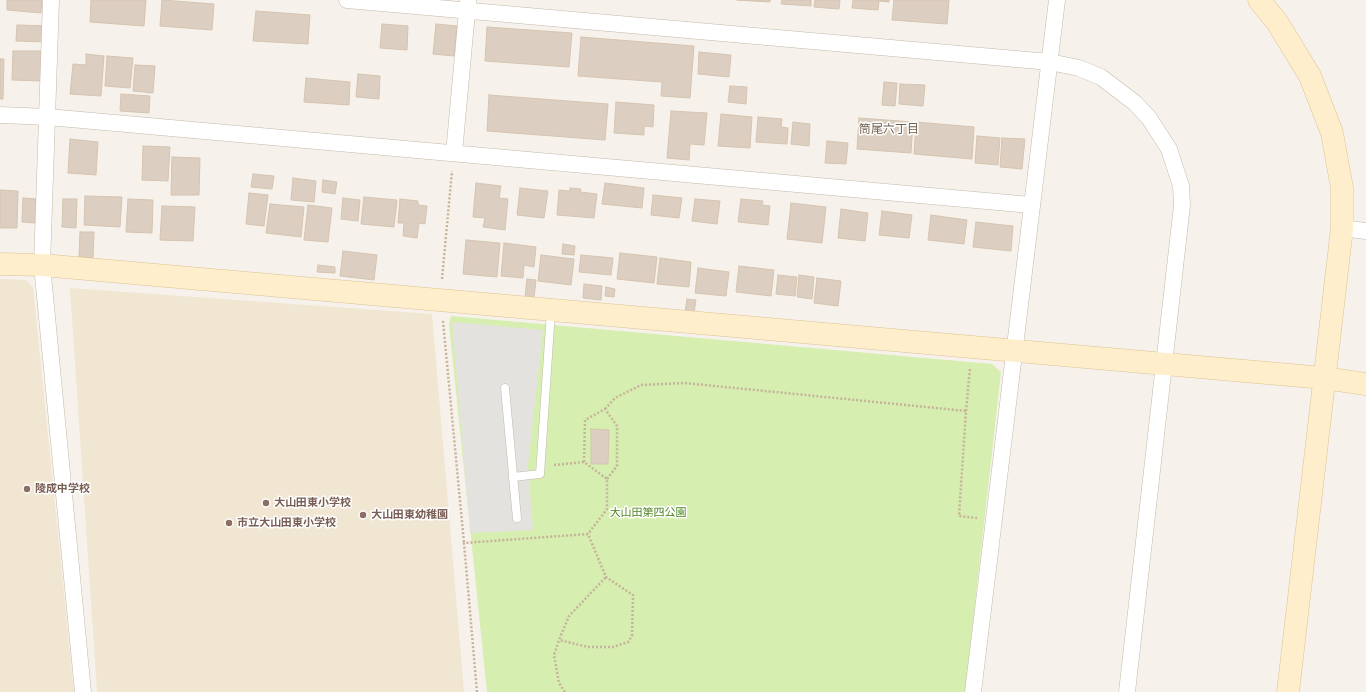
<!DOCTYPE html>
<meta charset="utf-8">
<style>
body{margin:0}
canvas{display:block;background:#f6f1ea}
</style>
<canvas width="1366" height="692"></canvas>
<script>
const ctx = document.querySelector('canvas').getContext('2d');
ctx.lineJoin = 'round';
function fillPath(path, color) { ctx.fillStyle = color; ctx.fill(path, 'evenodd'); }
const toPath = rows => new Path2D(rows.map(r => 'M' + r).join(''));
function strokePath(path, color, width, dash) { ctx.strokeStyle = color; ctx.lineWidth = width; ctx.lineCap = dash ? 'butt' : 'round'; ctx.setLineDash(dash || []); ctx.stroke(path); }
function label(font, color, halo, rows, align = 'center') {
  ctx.font = font + ' "Open Sans","Noto Sans JP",sans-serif'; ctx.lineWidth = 3; ctx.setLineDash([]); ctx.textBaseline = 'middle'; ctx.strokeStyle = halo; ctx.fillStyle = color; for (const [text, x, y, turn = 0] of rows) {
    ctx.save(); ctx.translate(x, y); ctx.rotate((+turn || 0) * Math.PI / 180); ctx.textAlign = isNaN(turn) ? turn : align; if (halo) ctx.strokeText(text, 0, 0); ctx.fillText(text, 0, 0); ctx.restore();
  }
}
const education = toPath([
 [0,279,26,280,33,287,74,692,0,692],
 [70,288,432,314,464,692,97,692]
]);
const green = toPath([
 [451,316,992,364,1001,372,965,692,487,692,449,324]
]);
const parking = toPath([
 [452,322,543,330,528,466,533,530,470,533]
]);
const building = toPath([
 [7,0,42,0,41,13,7,10,7,0],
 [91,0,146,0,144,26,90,22,91,0],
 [162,0,214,4,212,30,160,26,162,0],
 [737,0,770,0,770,2,737,0],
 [782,0,811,0,811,6,781,4,782,0],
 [815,0,840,0,839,9,814,7,815,0],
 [853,0,889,0,889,2,879,1,878,10,852,8,853,0],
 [894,0,949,0,947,24,892,20,894,0],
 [256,11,310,15,308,44,253,41,256,11],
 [382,24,408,26,407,50,380,48,382,24],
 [436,24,457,26,454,56,433,54,436,24],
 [17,25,46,26,46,42,16,41,17,25],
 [487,27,572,33,569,67,485,61,487,27],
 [581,37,694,46,690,98,661,96,662,82,578,76,581,37],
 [13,51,43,51,43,81,12,80,13,51],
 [699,52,731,55,729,77,698,74,699,52],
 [86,54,104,56,101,96,70,94,73,64,86,65,86,54],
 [107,56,133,58,130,88,105,86,107,56],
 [0,59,4,59,3,99,0,99,0,59],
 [135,65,155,66,153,93,133,91,135,65],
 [358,74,380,76,379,99,356,97,358,74],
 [306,78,350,82,349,105,304,102,306,78],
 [884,82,897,83,895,106,882,105,884,82],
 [900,84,925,85,923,106,899,104,900,84],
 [730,86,747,87,746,104,728,102,730,86],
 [121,94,150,96,149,113,120,111,121,94],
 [489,95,608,104,605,140,487,131,489,95],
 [616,102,654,105,653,127,644,126,644,135,614,133,616,102],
 [671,111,707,113,704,145,690,144,689,160,667,158,671,111],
 [721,114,752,117,750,148,718,146,721,114],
 [758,117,782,119,781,127,788,128,787,144,756,142,758,117],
 [859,118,913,122,911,153,857,149,859,118],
 [793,122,810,124,809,146,791,144,793,122],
 [916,122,974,127,972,159,914,154,916,122],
 [977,136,1000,138,998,165,975,163,977,136],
 [1002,138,1025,139,1022,169,1000,167,1002,138],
 [70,139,98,142,96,175,68,173,70,139],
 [827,141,848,143,846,164,825,163,827,141],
 [143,146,170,147,168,181,142,180,143,146],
 [172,157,200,158,199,195,171,195,172,157],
 [253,174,274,176,272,189,251,187,253,174],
 [293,178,316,181,314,202,291,200,293,178],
 [323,180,337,182,335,194,322,192,323,180],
 [476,183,501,186,499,198,508,199,505,230,483,227,485,218,473,217,476,183],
 [605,183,644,188,642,208,602,204,605,183],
 [520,188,548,191,544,218,517,215,520,188],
 [570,188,581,189,580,192,597,194,594,218,557,215,559,190,570,191,570,188],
 [0,190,18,191,17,228,0,228,0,190],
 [249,193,268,195,264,226,246,224,249,193],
 [653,195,682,198,679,218,651,215,653,195],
 [85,196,122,197,120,227,84,225,85,196],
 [364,197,397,200,394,227,361,224,364,197],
 [23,198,36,199,35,223,22,222,23,198],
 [343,198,360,200,358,221,341,219,343,198],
 [63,199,77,199,76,228,62,227,63,199],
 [128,199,153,200,152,233,126,232,128,199],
 [400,199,418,201,418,205,427,206,425,224,419,223,417,238,403,236,404,223,398,223,400,199],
 [695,199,720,201,717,224,692,221,695,199],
 [741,199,763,201,762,205,770,206,768,225,738,222,741,199],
 [791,203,826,207,822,243,787,239,791,203],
 [270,204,304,207,301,237,266,233,270,204],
 [308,205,332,208,328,242,304,240,308,205],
 [162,206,195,207,193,241,160,240,162,206],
 [841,209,868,213,865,241,838,238,841,209],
 [882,211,912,215,909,238,879,235,882,211],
 [931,215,967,220,964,244,928,240,931,215],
 [976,222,1013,226,1011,251,973,247,976,222],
 [80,232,94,232,93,258,79,257,80,232],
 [466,240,500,243,497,277,463,274,466,240],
 [504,243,536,247,534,267,524,265,523,278,501,276,504,243],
 [563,244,575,246,574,255,562,254,563,244],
 [343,251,377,255,374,280,340,276,343,251],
 [620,253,657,257,654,283,617,279,620,253],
 [541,255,574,259,571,285,538,281,541,255],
 [581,255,613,258,611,275,579,272,581,255],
 [660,258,691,262,689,287,657,284,660,258],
 [318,265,335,267,335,273,317,272,318,265],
 [739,266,774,270,771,296,736,292,739,266],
 [698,268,729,272,726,296,695,293,698,268],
 [778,275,797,277,795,296,776,294,778,275],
 [799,275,814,277,812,299,797,297,799,275],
 [817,278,841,281,838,306,814,303,817,278],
 [527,279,536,280,534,298,525,297,527,279],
 [584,284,602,286,601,300,583,298,584,284],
 [606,287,615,289,614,297,605,296,606,287],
 [687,299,696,300,694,313,685,312,687,299],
 [591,429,609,430,608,464,591,464,591,429]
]);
const path = toPath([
 [442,279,452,171],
 [443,321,464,543],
 [605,409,615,398,641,385,685,383,966,411,959,516,977,518],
 [966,411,970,368],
 [584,462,585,420,605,409,617,426,617,466,607,479],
 [554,465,584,462,607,479,607,509,588,534],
 [477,692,464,543,588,534,606,577,633,595,632,636,628,642,613,647,588,647,559,640],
 [565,692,559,683,554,655,559,640,569,616,606,577]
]);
const lane = toPath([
 [505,388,517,518,513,477,540,474,551,311]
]);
const street = toPath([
 [51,0,42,265,83,692],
 [347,0,1050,62,1079,68,1101,77,1135,103,1149,118,1169,149,1181,186,1182,205,1127,692],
 [0,115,48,117,1031,205],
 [454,153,468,1],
 [1342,228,1366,231],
 [973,692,1057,0]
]);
const secondary = toPath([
 [1259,0,1277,22,1310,76,1332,133,1342,188,1342,228,1288,692],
 [0,264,42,265,1324,378,1366,384]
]);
const markers = [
 [27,489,4,"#8d6e63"],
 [266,503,4,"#8d6e63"],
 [363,515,4,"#8d6e63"],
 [229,523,4,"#8d6e63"]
];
const educationNames = [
 ["陵成中学校",35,489],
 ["大山田東小学校",274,503],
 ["大山田東幼稚園",371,515],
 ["市立大山田東小学校",237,523]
];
const parkNames = [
 ["大山田第四公園",648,513]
];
const neighbourhoodNames = [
 ["筒尾六丁目",889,130]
];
fillPath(education, '#f0e6d2');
fillPath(green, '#d6eeaf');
fillPath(parking, '#e4e2de');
fillPath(building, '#dccfc1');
strokePath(building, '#d5c4b0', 1);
strokePath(lane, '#c3b9ab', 9);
strokePath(street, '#c3b9ab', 17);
strokePath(secondary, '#dbc395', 23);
strokePath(path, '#c6b39b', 2.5, [2, 2]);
strokePath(lane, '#fff', 8);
strokePath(street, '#fff', 16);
strokePath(secondary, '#ffeecb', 22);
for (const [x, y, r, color] of markers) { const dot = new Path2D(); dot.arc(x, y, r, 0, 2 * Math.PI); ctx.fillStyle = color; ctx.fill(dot); strokePath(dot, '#fff', 1.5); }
label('bold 11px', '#785e54', '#fff', educationNames, 'left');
label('11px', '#4f8423', '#fff', parkNames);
label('12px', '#6f5f4d', '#fff', neighbourhoodNames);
</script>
